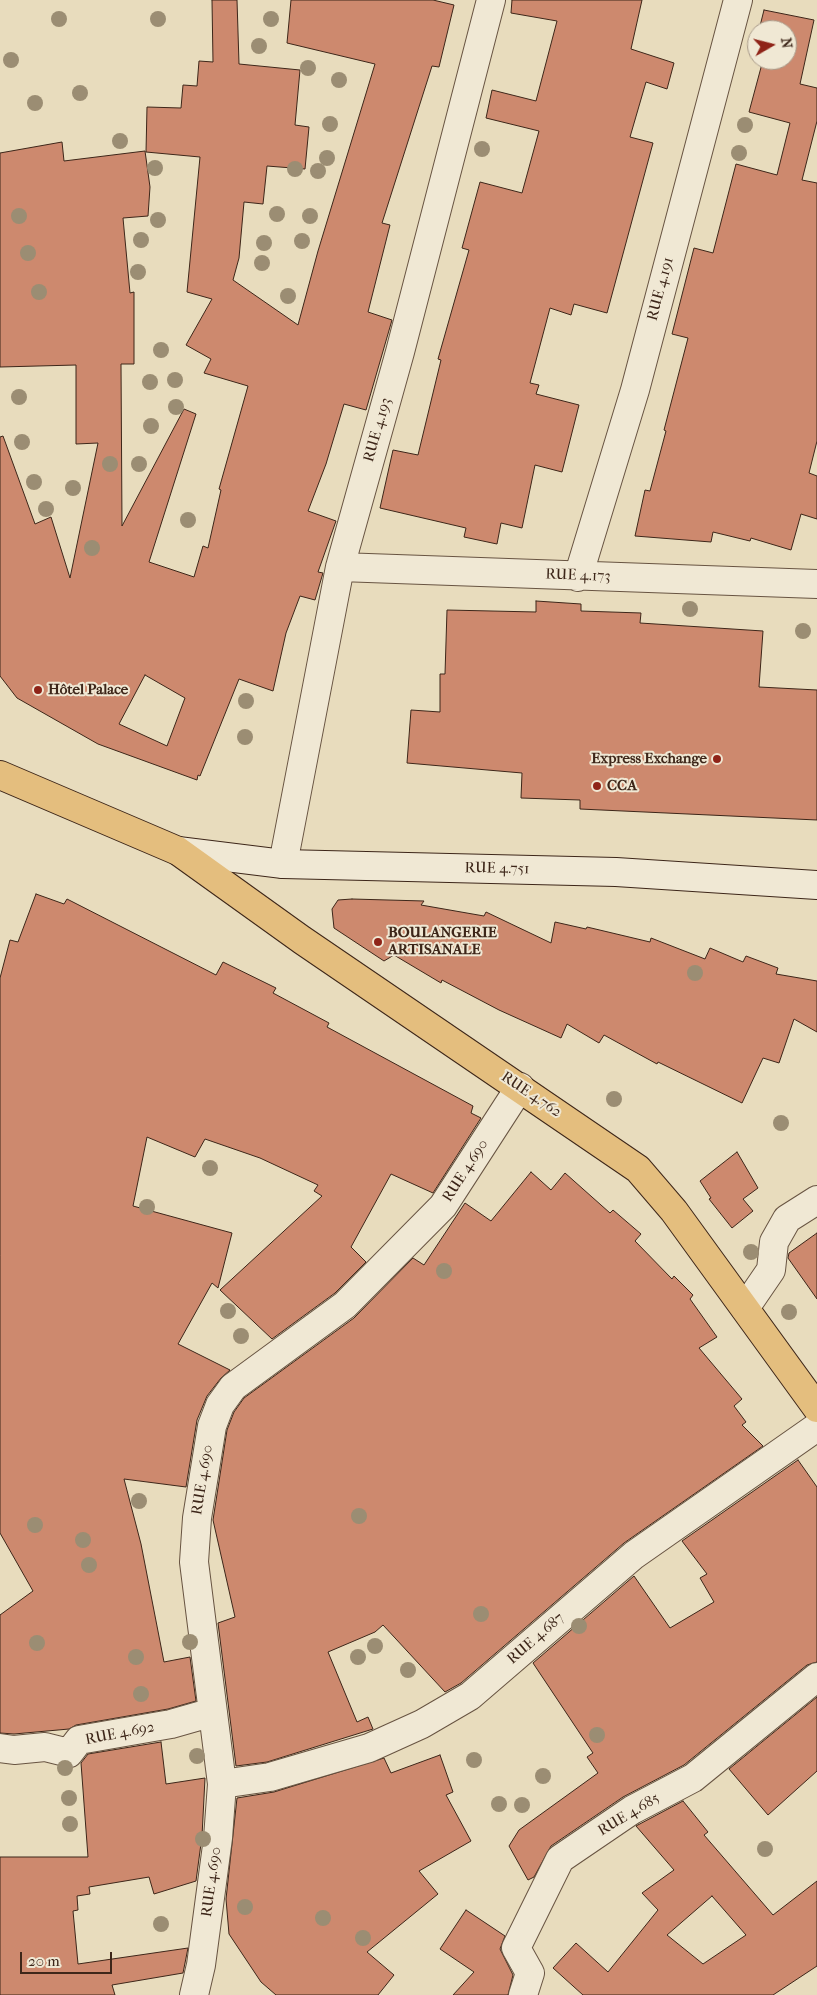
<!DOCTYPE html>
<meta charset="utf-8">
<style>
body{margin:0}
#map{position:relative;width:817px;height:1995px;overflow:hidden;background:#e8dcbd;font-family:"IM FELL French Canon",serif}
canvas{display:block}
.north{position:absolute;left:747px;top:20px;width:50px;height:50px;box-sizing:border-box;background:#f0e8d4;border:1px solid #a89a89;border-radius:50%;rotate:82deg;font-size:14px;font-weight:700;line-height:20px;text-align:center;color:#3d2619}
.north::after{content:'';display:block;margin:auto;width:18px;height:22px;background:#8f2418;clip-path:polygon(50% 0,100% 100%,50% 72%,0 100%)}
.scale{position:absolute;left:20px;top:1952px;width:92px;height:22px;box-sizing:border-box;border:2px solid #3d2619;border-top:0;padding-left:6px;font-size:15px;line-height:18px;white-space:nowrap;color:#3d2619;-webkit-text-stroke:4px #f0e8d4;paint-order:stroke}
</style>
<div id="map">
<canvas width="817" height="1995"></canvas>
<div class="north">N</div>
<div class="scale">20 m</div>
</div>
<script>
const ctx = document.querySelector('canvas').getContext('2d');
ctx.lineJoin = 'round';
function fillPath(path, color) { ctx.fillStyle = color; ctx.fill(path, 'evenodd'); }
const toPath = rows => new Path2D(rows.map(r => 'M' + r).join(''));
function strokePath(path, color, width, dash) { ctx.strokeStyle = color; ctx.lineWidth = width; ctx.lineCap = dash ? 'butt' : 'round'; ctx.setLineDash(dash || []); ctx.stroke(path); }
function label(font, color, halo, rows, align = 'center') {
  ctx.font = font + ' "IM FELL French Canon",serif'; ctx.lineWidth = 4; ctx.setLineDash([]); ctx.textBaseline = 'middle'; ctx.strokeStyle = halo; ctx.fillStyle = color; for (const [text, x, y, turn = 0] of rows) {
    ctx.save(); ctx.translate(x, y); ctx.rotate((+turn || 0) * Math.PI / 180); ctx.textAlign = isNaN(turn) ? turn : align; if (halo) ctx.strokeText(text, 0, 0); ctx.fillText(text, 0, 0); ctx.restore();
  }
}
const building = toPath([
 [212,0,237,0,239,64,300,70,295,125,309,127,305,169,267,166,263,204,244,202,239,258,233,280,298,325,318,251,375,64,287,43,291,0,433,0,454,5,439,67,432,66,382,223,390,225,368,312,392,320,366,410,344,404,326,464,308,511,336,521,318,572,323,573,315,600,300,596,286,633,273,691,239,679,200,776,198,775,197,780,98,744,17,698,0,676,0,437,3,436,35,524,51,517,70,578,98,443,76,444,76,365,0,367,0,153,62,142,64,161,145,151,150,187,148,216,123,218,130,293,134,292,134,364,121,364,122,526,184,409,196,414,149,562,194,577,203,546,208,548,221,490,219,489,248,386,204,373,211,359,186,345,212,299,187,292,200,157,146,152,147,107,181,108,183,85,197,86,199,61,213,62,212,0],
 [145,675,185,698,167,746,119,724,145,675],
 [512,0,642,0,631,49,674,63,667,89,646,82,630,137,653,143,607,313,574,304,571,315,550,308,530,383,539,385,536,394,579,405,562,472,535,465,522,528,501,523,497,544,464,537,466,528,380,508,393,450,418,455,441,360,438,359,469,250,462,248,480,182,522,193,539,131,486,118,492,90,536,101,557,21,511,13,512,0],
 [764,10,814,20,800,84,817,88,817,121,802,180,817,183,817,441,809,473,817,476,817,519,801,514,791,550,751,538,750,541,713,532,711,542,635,536,645,490,650,491,666,431,664,430,688,338,672,334,694,248,713,253,736,164,777,175,790,123,749,112,763,60,787,60,787,30,759,30,764,10],
 [536,601,581,604,581,611,641,613,640,623,763,631,759,687,817,690,817,820,580,809,580,800,521,798,522,773,407,763,411,710,440,712,440,674,445,674,447,610,536,612,536,601],
 [36,894,64,904,67,899,216,975,223,962,276,988,273,993,329,1023,327,1027,473,1106,471,1113,481,1118,433,1193,391,1174,351,1247,366,1262,335,1293,272,1339,220,1290,322,1196,314,1191,318,1185,260,1158,205,1139,195,1157,147,1137,133,1206,232,1233,218,1288,212,1283,178,1344,230,1370,221,1378,207,1396,197,1420,186,1487,124,1479,141,1544,164,1662,190,1657,196,1701,168,1709,76,1725,69,1729,14,1734,0,1733,0,1615,33,1591,0,1533,0,978,10,940,18,942,36,894],
 [352,899,424,901,421,905,484,916,486,912,551,943,555,922,586,929,587,927,650,942,651,938,705,959,710,948,743,962,746,956,778,968,776,974,817,981,817,1032,794,1019,779,1063,763,1058,742,1103,658,1062,657,1064,604,1035,599,1043,567,1024,561,1038,499,1010,442,980,441,983,394,955,384,961,334,928,332,909,338,900,352,899],
 [737,1152,758,1188,743,1199,753,1211,732,1228,709,1199,711,1198,700,1181,737,1152],
 [531,1172,551,1190,565,1173,610,1213,613,1210,641,1234,635,1241,672,1279,674,1276,693,1295,690,1299,717,1337,699,1348,742,1399,734,1406,746,1422,742,1425,763,1446,624,1543,461,1683,445,1692,383,1625,375,1632,328,1652,357,1722,368,1717,373,1729,267,1762,236,1766,218,1623,235,1617,213,1520,227,1430,234,1412,244,1398,354,1318,413,1258,424,1265,465,1203,491,1221,531,1172],
 [817,1233,817,1299,788,1258,789,1253,817,1233],
 [798,1460,817,1487,817,1662,807,1665,684,1765,623,1797,551,1846,534,1877,528,1880,509,1846,519,1830,598,1773,587,1757,593,1753,533,1663,634,1576,670,1628,714,1602,700,1578,707,1574,682,1541,798,1460],
 [817,1697,817,1771,768,1815,729,1769,817,1697],
 [161,1742,166,1784,205,1778,202,1836,196,1881,154,1894,149,1877,89,1887,90,1894,77,1896,78,1910,73,1911,78,1964,188,1948,183,1973,112,1985,115,1995,0,1995,0,1857,88,1857,81,1763,88,1754,161,1742],
 [440,1755,453,1792,446,1795,471,1841,419,1871,438,1894,367,1952,394,1975,378,1995,276,1995,261,1982,229,1934,226,1899,237,1798,274,1792,384,1758,391,1773,440,1755],
 [683,1801,708,1832,704,1835,773,1915,817,1881,817,1966,773,1995,583,1995,553,1968,576,1943,608,1972,658,1910,642,1893,674,1870,636,1826,683,1801],
 [712,1896,746,1935,703,1964,667,1935,712,1896],
 [466,1910,505,1936,500,1949,513,1975,508,1995,453,1995,474,1972,440,1949,466,1910]
]);
const street = toPath([
 [340,567,817,584],
 [578,577,635,390,738,0],
 [283,864,340,567,400,352,491,0],
 [745,1308,771,1270,774,1242,787,1219,817,1200],
 [0,1748,14,1750,45,1747,69,1753,79,1740,171,1724,213,1712],
 [222,1784,270,1777,369,1748,422,1724,470,1696,634,1555,817,1427],
 [194,1995,201,1965,218,1838,222,1784,194,1562,197,1518,212,1426,220,1405,233,1387,345,1305,443,1206,520,1087],
 [523,1995,530,1973,516,1948,560,1859,632,1810,693,1778,817,1677]
]);
const secondary = toPath([
 [178,851,283,864,616,872,817,885]
]);
const primary = toPath([
 [0,775,178,851,302,940,638,1169,674,1211,817,1408]
]);
const trees = [
 [59,19],
 [158,19],
 [271,19],
 [259,46],
 [11,60],
 [308,68],
 [339,80],
 [80,93],
 [35,103],
 [330,124],
 [745,125],
 [120,141],
 [482,149],
 [739,153],
 [327,158],
 [155,168],
 [295,169],
 [318,171],
 [277,214],
 [19,216],
 [310,216],
 [158,220],
 [141,240],
 [302,241],
 [264,243],
 [28,253],
 [262,263],
 [138,272],
 [39,292],
 [288,296],
 [161,350],
 [175,380],
 [150,382],
 [19,397],
 [176,407],
 [151,426],
 [22,442],
 [110,464],
 [139,464],
 [34,482],
 [73,488],
 [46,509],
 [188,520],
 [92,548],
 [690,609],
 [803,631],
 [246,701],
 [245,737],
 [695,973],
 [614,1099],
 [781,1123],
 [210,1168],
 [147,1207],
 [751,1252],
 [444,1271],
 [228,1311],
 [789,1312],
 [241,1336],
 [139,1501],
 [359,1516],
 [35,1525],
 [83,1540],
 [89,1565],
 [481,1614],
 [579,1626],
 [190,1642],
 [37,1643],
 [375,1646],
 [136,1657],
 [358,1657],
 [408,1670],
 [141,1694],
 [597,1735],
 [197,1756],
 [474,1760],
 [65,1768],
 [543,1776],
 [69,1798],
 [499,1804],
 [522,1805],
 [70,1824],
 [203,1839],
 [765,1849],
 [245,1907],
 [323,1918],
 [161,1924],
 [363,1938]
];
const markers = [
 [38,690,5,"#8f2418"],
 [717,759,5,"#8f2418"],
 [597,786,5,"#8f2418"],
 [378,942,5,"#8f2418"]
];
const streetNames = [
 ["RUE 4.191",661,289,-75],
 ["RUE 4.193",378,430,-74],
 ["RUE 4.173",578,576,2],
 ["RUE 4.751",497,869,1],
 ["RUE 4.762",531,1095,34],
 ["RUE 4.690",466,1171,-57],
 ["RUE 4.690",203,1480,-81],
 ["RUE 4.687",536,1639,-41],
 ["RUE 4.692",120,1734,-11],
 ["RUE 4.685",629,1815,-31],
 ["RUE 4.690",212,1882,-82]
];
const poiNames = [
 ["Hôtel Palace",48,690],
 ["Express Exchange",707,759,"right"],
 ["CCA",607,786],
 ["BOULANGERIE",388,933],
 ["ARTISANALE",388,950]
];
fillPath(building, '#cd896e');
strokePath(building, '#3d2619', 1);
strokePath(street, '#685442', 30);
strokePath(secondary, '#3d2619', 30);
strokePath(primary, '#3d2619', 30);
strokePath(street, '#f0e8d4', 28);
strokePath(secondary, '#f0e8d4', 28);
strokePath(primary, '#e4be7e', 28);
ctx.fillStyle = '#9b8d73';
for (const [x, y] of trees) { ctx.beginPath(); ctx.arc(x, y, 8, 0, 2 * Math.PI); ctx.fill(); }
for (const [x, y, r, color] of markers) { const dot = new Path2D(); dot.arc(x, y, r, 0, 2 * Math.PI); ctx.fillStyle = color; ctx.fill(dot); strokePath(dot, '#f0e8d4', 2); }
label('15px', '#3d2619', '#f0e8d4', streetNames);
label('bold 15px', '#3d2619', '#f0e8d4', poiNames, 'left');
</script>
